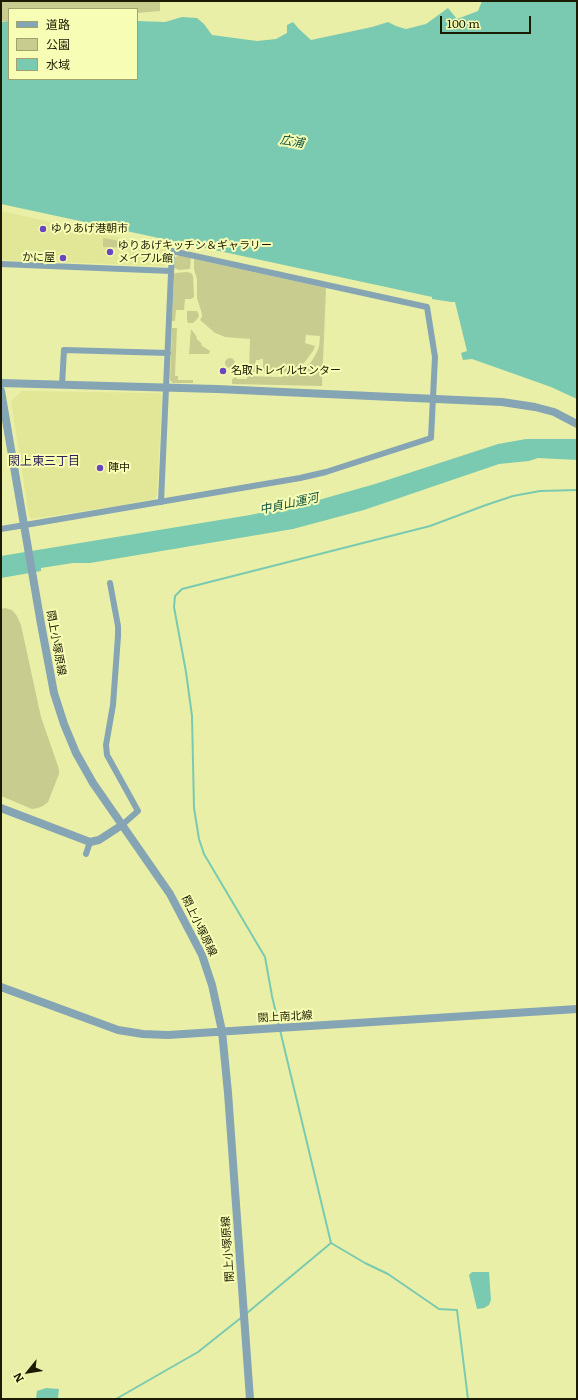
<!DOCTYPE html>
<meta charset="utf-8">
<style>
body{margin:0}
#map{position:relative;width:578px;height:1400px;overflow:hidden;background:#eaefa7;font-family:Literata,"Noto Sans JP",serif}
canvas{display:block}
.frame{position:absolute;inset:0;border:2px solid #1a1b01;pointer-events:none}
.legend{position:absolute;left:8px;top:8px;width:130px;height:72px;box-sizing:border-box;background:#f7fdb4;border:1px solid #9fa36c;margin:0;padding:5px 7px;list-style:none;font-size:12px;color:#1a1b01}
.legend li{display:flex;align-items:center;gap:8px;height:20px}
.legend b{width:20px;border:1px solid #9fa36c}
.north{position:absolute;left:8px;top:1352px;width:40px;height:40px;-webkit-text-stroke:3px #f7fdb4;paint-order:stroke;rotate:240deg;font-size:11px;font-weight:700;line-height:16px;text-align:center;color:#1a1b01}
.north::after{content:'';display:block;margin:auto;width:14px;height:18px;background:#1a1b01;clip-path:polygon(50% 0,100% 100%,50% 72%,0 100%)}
.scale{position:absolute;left:440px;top:16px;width:91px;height:18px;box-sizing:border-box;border:2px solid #1a1b01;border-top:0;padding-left:5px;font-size:12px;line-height:14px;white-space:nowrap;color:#1a1b01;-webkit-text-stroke:3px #f7fdb4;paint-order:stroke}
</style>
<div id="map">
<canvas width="578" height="1400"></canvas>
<div class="frame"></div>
<ul class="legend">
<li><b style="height:5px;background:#85a4b4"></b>道路</li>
<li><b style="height:11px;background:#c8cd8f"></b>公園</li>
<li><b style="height:11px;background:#7acab1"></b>水域</li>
</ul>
<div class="north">N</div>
<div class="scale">100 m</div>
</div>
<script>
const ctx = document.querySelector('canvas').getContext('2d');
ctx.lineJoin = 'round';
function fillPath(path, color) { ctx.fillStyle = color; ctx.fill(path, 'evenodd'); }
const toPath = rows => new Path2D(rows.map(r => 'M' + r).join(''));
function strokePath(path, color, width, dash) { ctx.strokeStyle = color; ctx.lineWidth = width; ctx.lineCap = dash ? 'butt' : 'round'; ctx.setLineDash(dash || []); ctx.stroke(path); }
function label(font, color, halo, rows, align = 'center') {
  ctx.font = font + ' Literata,"Noto Sans JP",serif'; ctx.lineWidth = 4; ctx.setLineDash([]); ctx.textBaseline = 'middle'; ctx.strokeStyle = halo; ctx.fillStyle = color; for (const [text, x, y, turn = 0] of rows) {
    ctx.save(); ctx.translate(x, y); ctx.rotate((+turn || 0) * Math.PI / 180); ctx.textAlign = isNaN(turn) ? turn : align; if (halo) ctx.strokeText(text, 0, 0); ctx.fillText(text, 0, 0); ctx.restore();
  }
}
const built = toPath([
 [1,211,167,248,168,262,164,266,1,260],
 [22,391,159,393,162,396,157,496,154,499,123,505,32,519,29,516,11,401]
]);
const green = toPath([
 [1,1,160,1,160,11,137,13,137,9,9,9,9,21,1,21],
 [103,238,132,243,131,248,103,247],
 [178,255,191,257,190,269,179,270,174,268,175,258],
 [194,259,326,288,322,386,232,384,232,379,236,377,237,379,247,379,247,376,280,377,297,373,311,362,316,354,319,347,320,336,306,335,305,343,315,346,313,351,304,363,293,370,282,373,263,372,263,359,260,359,260,360,256,360,255,365,260,365,260,372,249,372,250,339,225,337,215,333,200,320,202,317,202,314,197,298,197,279,194,269],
 [187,272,191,273,193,276,194,297,191,299,185,299,184,310,176,310,175,321,172,321,174,274,175,273],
 [187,311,197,311,199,315,198,318,193,323,188,323,187,320],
 [172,328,177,328,175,376,178,376,178,380,193,380,193,383,173,383,170,380],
 [191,329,197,337,196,338,202,344,201,345,210,351,209,354,189,354],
 '225 363a5 5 0 1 1 10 0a5 5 0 1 1-10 0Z',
 [5,608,12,610,17,616,21,625,41,717,59,769,59,774,48,802,43,806,38,808,32,809,1,796,1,609]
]);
const water = toPath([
 [482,1,577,1,577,399,551,387,472,359,463,360,461,353,467,351,455,302,451,302,432,299,432,297,386,287,1,204,1,22,9,21,9,79,137,79,137,21,165,22,182,17,197,18,204,24,212,35,257,41,276,39,287,33,287,25,293,22,299,29,311,40,372,27,388,22,396,26,406,29,426,24,448,8,457,19,478,11],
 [526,439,577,439,577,460,538,458,529,461,499,464,364,510,293,529,90,563,73,563,41,568,41,571,1,578,1,556,250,515,308,503,375,484,498,444],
 [472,1272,489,1272,491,1300,489,1305,484,1308,477,1309,469,1275],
 [46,1388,59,1389,58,1399,36,1399,37,1391]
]);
const stream = toPath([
 [279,1026,272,996,265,957,204,854,199,839,194,808,192,716,186,672,174,607,175,596,182,589,430,526,486,505,513,496,540,491,577,490],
 [331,1243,365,1263,388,1274,439,1309,457,1310,468,1399],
 [247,1313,331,1243,280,1030],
 [116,1399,198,1352,242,1317]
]);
const minor = toPath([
 [1,264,171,271],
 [62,385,64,350,168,353],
 [1,529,25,525,300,478,326,472,431,438,435,357,427,307,172,251,161,502],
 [110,583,118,626,118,636,113,705,106,745,107,755,138,811,122,825],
 [86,854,90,842]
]);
const tertiary = toPath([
 [1,383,217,389,502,402,535,407,554,412,577,424],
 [1,391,41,624,54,693,64,724,76,753,93,783,170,894,202,955,212,985,222,1031,228,1093,250,1399],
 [1,808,90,842,99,840,122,825],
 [1,987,118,1030,143,1034,168,1035,577,1009]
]);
const markers = [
 [43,229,4,"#6946bf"],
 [110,252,4,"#6946bf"],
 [63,258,4,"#6946bf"],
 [223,371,4,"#6946bf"],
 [100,468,4,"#6946bf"]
];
const poiNames = [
 ["ゆりあげ港朝市",51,229],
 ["ゆりあげキッチン＆ギャラリー",118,246],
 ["メイプル館",118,259],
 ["かに屋",55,258,"right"],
 ["名取トレイルセンター",231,371],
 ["陣中",108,468]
];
const streetNames = [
 ["閖上小塚原線",56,643,80],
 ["閖上小塚原線",199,926,64],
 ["閖上南北線",285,1017,-3],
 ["閖上小塚原線",228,1249,-94]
];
const waterNames = [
 ["広浦",292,142,9],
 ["中貞山運河",289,504,-12]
];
const neighbourhoodNames = [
 ["閖上東三丁目",44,461]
];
fillPath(built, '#e2e797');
fillPath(green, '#c8cd8f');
fillPath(water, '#7acab1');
strokePath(stream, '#7acab1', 2);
strokePath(minor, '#85a4b4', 6);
strokePath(tertiary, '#85a4b4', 8);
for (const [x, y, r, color] of markers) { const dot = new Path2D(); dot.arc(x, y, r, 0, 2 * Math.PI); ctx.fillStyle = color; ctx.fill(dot); strokePath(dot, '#f7fdb4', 1.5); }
label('11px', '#1a1b01', '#f7fdb4', poiNames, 'left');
label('11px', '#1a1b01', '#f7fdb4', streetNames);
label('italic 12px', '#0f5241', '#f7fdb4', waterNames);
label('12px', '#30205a', '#f7fdb4', neighbourhoodNames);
</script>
